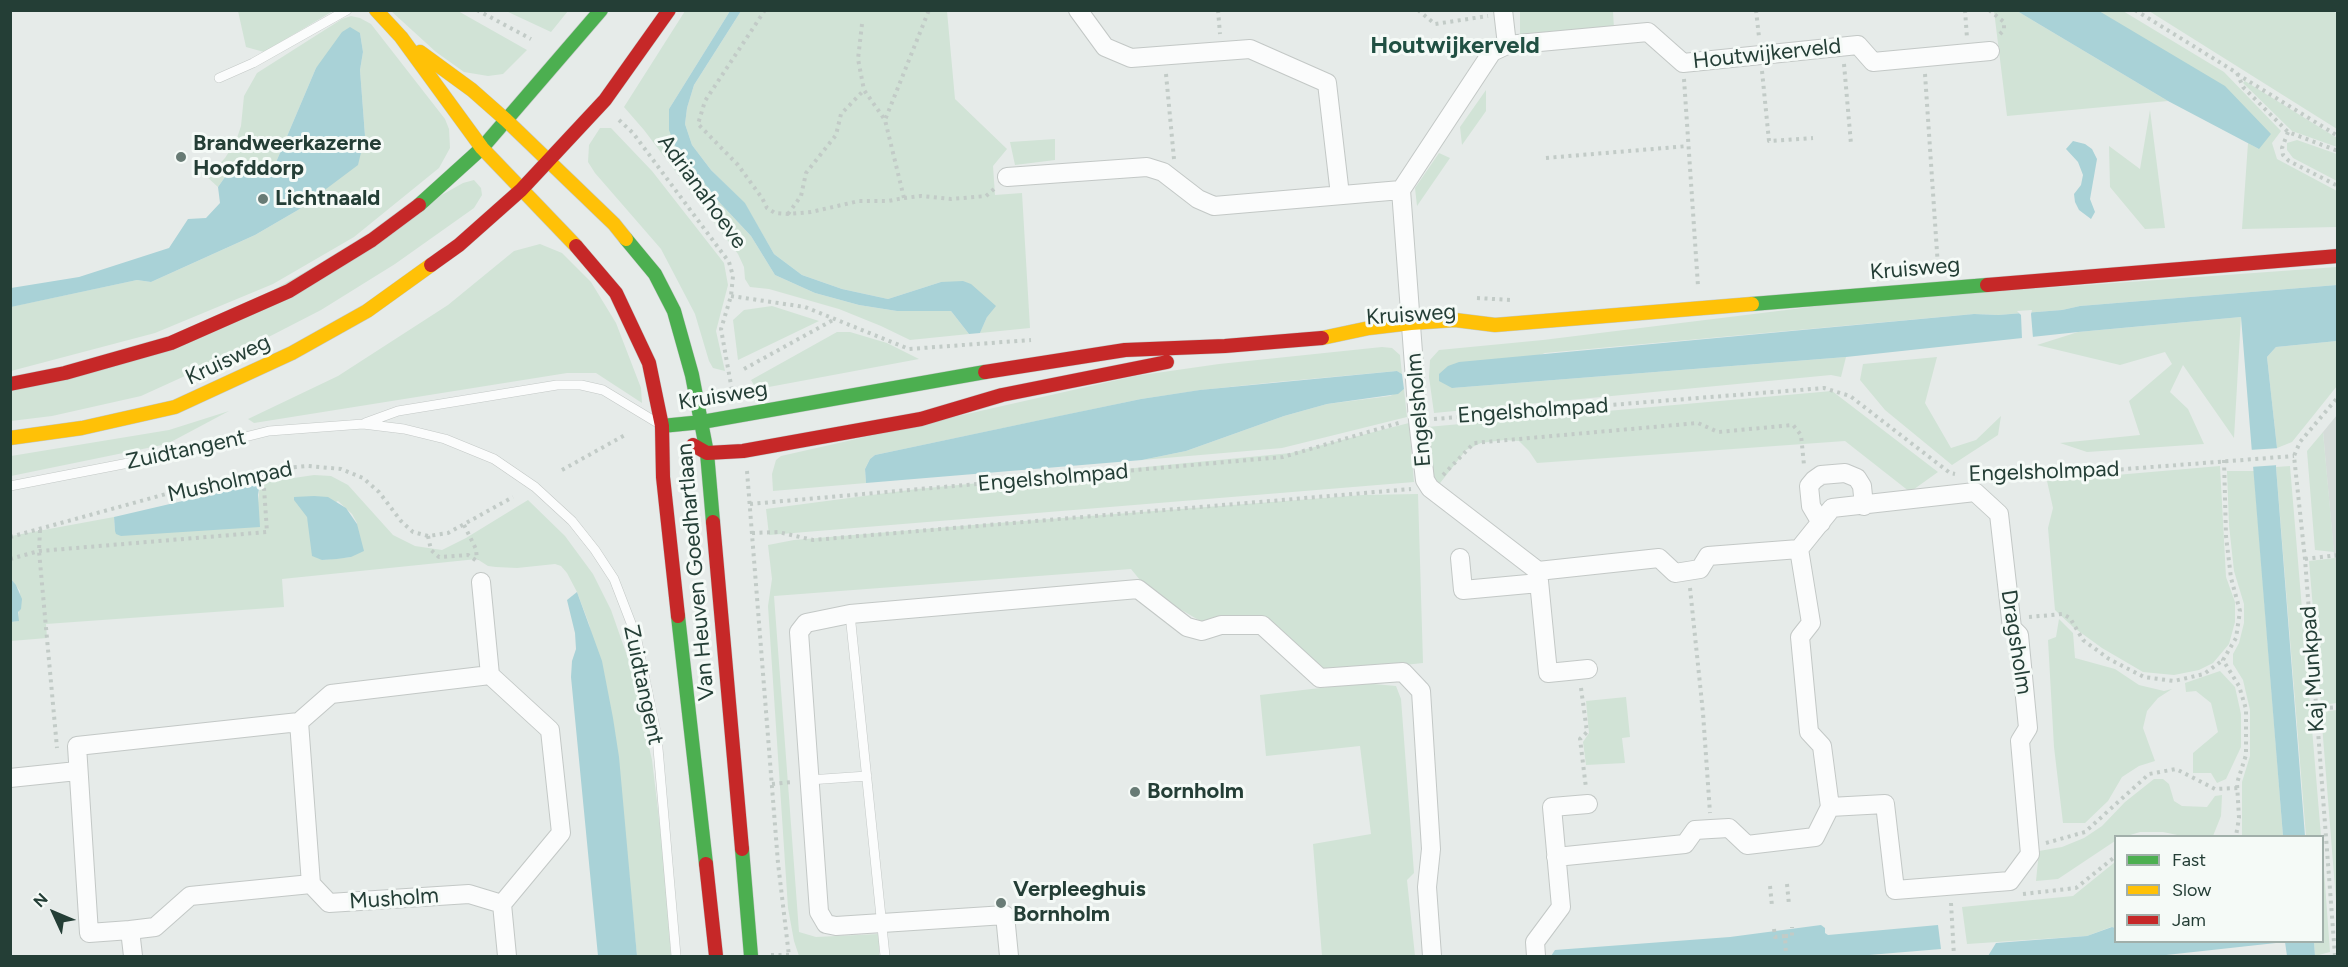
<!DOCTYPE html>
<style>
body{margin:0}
#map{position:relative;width:2348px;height:967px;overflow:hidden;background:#e6ebe9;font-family:Figtree,sans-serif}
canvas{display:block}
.frame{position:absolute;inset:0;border:12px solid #243e36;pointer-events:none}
.legend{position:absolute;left:2114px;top:835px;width:210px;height:108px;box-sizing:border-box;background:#f5faf7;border:2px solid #a1afaa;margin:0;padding:8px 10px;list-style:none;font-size:18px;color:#243e36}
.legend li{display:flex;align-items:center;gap:12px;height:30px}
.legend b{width:30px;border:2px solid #a1afaa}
.north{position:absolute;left:24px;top:883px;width:60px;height:60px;-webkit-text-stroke:4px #f5faf7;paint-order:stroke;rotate:314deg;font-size:16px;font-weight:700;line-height:24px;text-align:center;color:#243e36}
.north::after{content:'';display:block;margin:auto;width:21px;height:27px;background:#243e36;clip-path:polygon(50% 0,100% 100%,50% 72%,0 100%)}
</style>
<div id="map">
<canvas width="2348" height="967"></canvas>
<div class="frame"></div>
<ul class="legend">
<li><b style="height:8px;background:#4caf50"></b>Fast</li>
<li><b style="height:8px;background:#ffc107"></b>Slow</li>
<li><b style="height:8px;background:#c62828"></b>Jam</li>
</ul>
<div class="north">N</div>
</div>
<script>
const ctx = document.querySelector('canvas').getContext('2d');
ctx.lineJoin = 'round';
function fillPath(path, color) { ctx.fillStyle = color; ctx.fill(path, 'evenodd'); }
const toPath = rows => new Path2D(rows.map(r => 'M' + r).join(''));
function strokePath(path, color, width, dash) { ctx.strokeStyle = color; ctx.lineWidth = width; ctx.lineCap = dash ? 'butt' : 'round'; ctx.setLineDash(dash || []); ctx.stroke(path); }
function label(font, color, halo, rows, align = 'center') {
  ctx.font = font + ' Figtree,sans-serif'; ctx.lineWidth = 6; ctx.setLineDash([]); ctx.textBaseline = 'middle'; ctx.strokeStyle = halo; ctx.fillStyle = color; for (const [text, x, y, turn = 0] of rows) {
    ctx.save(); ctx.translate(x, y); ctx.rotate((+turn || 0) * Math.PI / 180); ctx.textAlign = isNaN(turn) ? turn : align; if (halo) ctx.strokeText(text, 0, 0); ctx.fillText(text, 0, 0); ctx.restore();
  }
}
const built = toPath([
 [2337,415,2337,589,2323,432]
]);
const green = toPath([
 [1520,10,1613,11,1614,29,1520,36],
 [238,11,333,11,264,52,246,47],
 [391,11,458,11,527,50,503,74,488,76,464,72,436,52],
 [506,11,568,10,568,11,551,32],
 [685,11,730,11,669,109,676,148,720,203,751,236,775,275,815,293,859,305,897,311,951,311,969,334,910,340,881,326,839,309,769,289,750,287,745,279,744,267,738,254,644,130,624,107],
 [741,11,947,11,955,99,1007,149,993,166,995,195,1022,193,1030,328,980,333,987,317,941,282,888,299,842,289,802,275,774,254,745,204,711,170,692,145,685,124,687,108,694,85],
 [1994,11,2017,11,2168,101,2007,116],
 [2099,11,2123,11,2224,72,2281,131,2272,143,2277,159,2337,191,2337,227,2242,229,2248,143,2259,149],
 [2332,11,2338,14,2337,129,2149,11],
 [351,16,360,18,371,24,445,119,449,129,450,148,439,168,354,237,273,284,155,333,11,371,10,307,137,280,151,282,255,235,298,210,365,136,360,70,363,52,360,33,316,68,274,167,230,170,218,187,207,177,225,158,236,141,241,126,244,96,257,73,342,19],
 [2245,81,2337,138,2337,147,2292,131,2243,83],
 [1486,90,1486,111,1462,145,1460,127],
 [2150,110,2165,228,2145,229,2110,187,2109,146,2140,169],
 [600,128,611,128,652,171,724,263,728,285,716,331,725,371,713,368,709,361,695,314,661,249,595,173,588,162,589,145],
 [1055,139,1055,160,1015,165,1010,142],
 [2297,140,2337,154,2337,181,2293,158,2287,150,2287,143],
 [1439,153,1450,158,1417,206,1415,188],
 [474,180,481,188,482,195,474,208,395,264,321,310,253,345,141,396,52,416,11,421,10,391,163,352,463,183],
 [540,244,562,253,591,282,616,323,641,388,642,403,596,373,567,373,254,423,248,419,338,376,448,305,514,251],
 [2337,267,2337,285,2080,306,2062,310,1998,315,1974,314,1545,353,1452,388,1846,357,1841,377,1831,375,1434,413,1429,377,1430,360,1439,350,1543,340,1851,302],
 [772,306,819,321,738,360,733,320,744,310],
 [2241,317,2234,438,2183,365,2170,392,2188,409,2204,444,2087,452,2060,443,2140,435,2129,401,2172,364,2165,352,2120,365,2037,345,2078,332],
 [837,332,850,332,887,343,919,359,758,389,754,385,751,380],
 [2337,341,2337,386,2292,442,2277,448,2267,357,2276,347],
 [1382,347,1392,348,1400,355,1402,374,1397,371,1277,382,1201,390,1141,399,875,455,870,459,865,469,866,483,773,491,772,474,776,460,781,456,1135,376,1219,364],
 [1937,357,1925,403,1951,448,1976,440,2001,416,1998,435,1952,465,1885,410,1860,380,1863,364],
 [1404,389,1407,417,1282,448,1142,460,1186,451,1284,416,1327,404,1390,396],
 [1832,391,1938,472,1910,492,1845,441,1537,463,1529,451,1519,441,1504,440,1481,443,1466,450,1437,487,1433,485,1427,427],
 [229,411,167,444,11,476,11,456,169,430],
 [1409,423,1414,482,769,535,766,509,917,489,1291,453],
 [2323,432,2334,552,2315,550,2307,451],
 [2220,466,2226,577,2235,602,2235,622,2229,644,2213,663,2199,670,2174,675,2143,672,2102,648,2073,627,2055,610,2048,528,2053,508,2047,481],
 [2290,466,2321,836,2306,836,2276,467],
 [2227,471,2254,471,2283,836,2242,836,2242,782,2250,756,2250,710,2243,680,2233,664,2233,654,2239,643,2244,623,2244,604,2234,571,2229,525],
 [314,475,331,476,348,485,393,535,415,546,442,550,466,538,528,500,565,536,593,574,611,610,631,667,652,760,664,861,671,956,637,956,616,743,589,624,577,592,567,573,561,566,555,564,517,568,496,567,488,566,477,559,282,579,284,607,46,624,47,638,11,641,11,622,18,621,20,591,11,579,11,536,114,517,115,531,258,503,260,483],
 [338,501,352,514,357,523,351,557,322,560,307,517],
 [1418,494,1423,663,1319,674,1258,618,1202,622,1149,591,1131,569,774,596,799,932,816,937,879,934,879,956,799,956,794,941,788,908,768,606,772,579,768,545,794,540,985,524,1363,495],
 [2335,558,2338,589,2337,703,2321,705,2309,561],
 [2059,619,2073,633,2075,658,2115,669,2139,685,2164,691,2172,689,2158,698,2147,711,2143,728,2155,761,2139,766,2122,777,2108,801,2085,823,2063,823,2054,747,2048,640,2056,637],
 [2220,671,2235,687,2241,714,2241,747,2226,779,2217,783,2211,773,2193,773,2193,753,2218,732,2211,703,2196,691,2186,692,2185,683],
 [1363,683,1396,686,1401,699,1414,873,1407,880,1415,956,1322,956,1313,844,1371,834,1360,746,1266,756,1260,695],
 [1626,697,1630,737,1622,738,1625,763,1586,765,1583,742,1589,733,1586,701],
 [2337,710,2338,710,2337,913,2321,712],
 [2154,779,2163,779,2169,784,2174,801,2182,806,2207,807,2215,796,2222,795,2221,816,2213,836,2182,836,2163,832,2140,832,2127,836,2116,836,2115,841,2058,879,2036,881,2039,851,2062,847,2084,838,2102,826,2125,802],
 [2323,856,2330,952,2315,956,2314,942,2322,942],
 [2115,862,2115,928,2111,927,2087,936,1967,944,1962,907,2073,896]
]);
const water = toPath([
 [730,11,741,11,694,85,687,108,685,124,692,145,711,170,745,203,774,254,802,275,842,289,888,299,941,282,963,281,971,284,996,306,987,317,980,333,969,334,951,311,897,311,859,305,815,293,775,275,751,236,720,203,676,148,669,130,669,109],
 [2017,11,2099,11,2225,86,2271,134,2259,149,2168,101],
 [350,27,360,33,363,52,360,70,365,136,358,165,298,210,255,235,151,282,137,280,11,307,11,288,79,277,169,248,188,219,206,218,220,203,218,187,230,170,274,167,316,68,342,32],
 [2073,141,2085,144,2092,149,2097,159,2090,199,2095,212,2091,219,2079,210,2075,202,2074,194,2081,185,2083,175,2078,162,2066,149],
 [2337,285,2337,341,2276,347,2267,357,2277,448,2276,467,2305,836,2283,836,2241,317,2078,332,1846,357,1452,388,1439,381,1439,374,1448,366,1459,362,1974,314,1998,315,2062,310,2080,306],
 [1397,371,1402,374,1404,389,1398,394,1327,404,1284,416,1186,451,1142,460,866,483,865,469,870,459,875,455,1064,415,1141,399,1200,390],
 [260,483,258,495,260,527,121,536,116,534,115,531,114,517],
 [314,496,328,497,346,508,357,524,364,551,351,557,337,559,322,560,312,556,307,517,294,500,294,497],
 [11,579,16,585,22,599,21,609,18,612,19,621,11,622],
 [577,592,602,661,613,718,619,757,637,956,598,956,571,677,572,661,576,649,575,633,567,600],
 [1821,925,1825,928,1825,933,1828,935,1938,925,1941,949,1857,956,1551,956,1555,950,1730,937],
 [2112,927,2115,928,2116,942,2314,942,2315,956,2287,956,2285,942,2157,956,1988,956,1996,943,2087,936]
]);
const pier = toPath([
 [2032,310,2031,314,2033,338,2022,339,2021,315,2017,311],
 [2280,448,2279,465,2250,467,2249,450]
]);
const path = toPath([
 [477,10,531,39],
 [765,10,705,101,698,124,738,165,762,198,767,208,775,213,788,214,811,212,859,201,888,201,904,198,885,120],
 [1218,10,1220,34],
 [1418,10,1435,24,1488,16],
 [1756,10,1759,37],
 [1965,10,1967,38],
 [1989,10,2004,22,2004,30,1999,35],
 [2135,10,2237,73,2243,87,2288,132,2338,151],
 [862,24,858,59,864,90],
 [1844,64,1851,144],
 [1762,71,1769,141,1813,138],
 [1166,74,1174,159],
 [1925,74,1938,267],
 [2237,74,2338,136],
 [1684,79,1698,286],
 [619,120,633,133,729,262,733,276,731,296,721,329,733,396],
 [2288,132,2282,148,2283,155,2289,161,2338,186],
 [1546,158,1688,146],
 [904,198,921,196,951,199,986,196,994,189],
 [788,214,801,196,806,173,836,135,841,114,864,90,885,120,929,10],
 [731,296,805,307,909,349,1031,340],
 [1477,298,1511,300],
 [744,369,833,320],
 [1434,419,1824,388,1850,396,1950,473,1955,474],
 [2224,460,2226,536,2231,578,2240,611,2236,638,2223,660,2239,686,2246,709,2246,755,2237,783,2239,818,2236,836],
 [562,470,625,435],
 [747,471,778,863,789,956],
 [1443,475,1474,443,1698,423,1718,432,1793,425,1801,435,1804,465],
 [1986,478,2023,477,2294,456],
 [750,504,1283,457,1402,422],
 [464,525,476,549,477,560],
 [40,530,39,551,57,748],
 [752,533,778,532,813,540,1411,489],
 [428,536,431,550,439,557,468,555,477,561],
 [10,537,195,486,285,468,308,466,341,469,363,478,379,492,401,521,413,532,428,536,448,533,513,497],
 [10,559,39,551,267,532,263,473],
 [2305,559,2338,555],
 [1690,588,1703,713,1710,813],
 [2029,617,2063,614,2070,618,2083,640,2109,659,2144,677,2174,681,2204,674,2223,660],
 [1581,688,1587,732,1580,739,1586,788],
 [2315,709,2338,707],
 [772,784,792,782],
 [2046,843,2085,832,2149,774,2176,769,2215,789,2238,788],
 [1787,884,1789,905],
 [1770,886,1772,906],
 [2023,894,2076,888,2116,856],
 [1951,903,1954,956],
 [1774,929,1775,937,1785,936,1786,956],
 [1785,936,1792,936,1792,927],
 [771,955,789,955],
 [2335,956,2305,559,2294,456,2300,442,2338,397]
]);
const lane = toPath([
 [219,78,253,63,347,10],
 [365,423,398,411,557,385,581,385,603,390,656,422],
 [10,486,185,452,269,431,363,424,404,429,445,439,494,459,535,487,572,521,595,550,614,579,636,636,657,737,676,956],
 [850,614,885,956],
 [809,780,867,776]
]);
const street = toPath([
 [1078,10,1105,47,1131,58,1250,49,1327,83,1340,195],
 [1503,10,1507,45,1648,32,1683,63,1858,45,1873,62,1990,51],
 [1507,45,1492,52,1401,190,1418,420,1425,480,1430,488,1538,571,1548,673,1588,669],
 [1007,177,1147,167,1163,172,1198,199,1214,206,1401,190],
 [1821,523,1811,506,1809,486,1814,480,1821,475,1845,473,1857,478,1862,486,1864,506],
 [1799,549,1832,508,1975,492,1999,514,2012,628,2019,635,2028,728,2020,741,2030,854,2010,881,1895,890,1885,804,1830,807],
 [1460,558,1463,590,1539,583],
 [1538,571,1659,558,1675,573,1700,569,1708,556,1799,549,1811,623,1800,637,1809,732,1822,746,1830,807,1815,837,1747,845,1729,828,1711,829,1695,830,1685,844,1556,857],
 [481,582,490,675,550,730,561,833,502,904,469,894,329,903,311,884,299,722,331,694,490,675],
 [10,778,77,771],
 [502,904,507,956],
 [130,930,89,933,77,746,299,722],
 [133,956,130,930,155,927,190,896,311,884],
 [1009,956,1005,915,836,926,826,924,819,912,799,632,806,623,850,614,1138,589,1187,627,1202,631,1221,625,1262,625,1320,678,1403,672,1421,691,1431,849,1427,887,1432,956],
 [1536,956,1535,942,1561,907,1552,807,1588,804]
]);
const fast = toPath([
 [419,205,482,148,601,10],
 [626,239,655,274,674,311,692,375,707,453,713,522],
 [1752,304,1987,285],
 [662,426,702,422,985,372],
 [678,616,706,864],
 [742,849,751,956]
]);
const slow = toPath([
 [376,10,401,37,482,148,576,246],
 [420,52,472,90,506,120,614,224,626,239],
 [1322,338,1369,328,1411,323,1455,320,1495,325,1752,304],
 [10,438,82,428,175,407,292,353,367,311,431,265]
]);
const jam = toPath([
 [576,246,616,293,649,363,662,426,663,477,678,616],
 [431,265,459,245,521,190,605,100,669,10],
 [1987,285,2338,256],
 [985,372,1125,350,1225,346,1322,338],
 [10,384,65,373,171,343,289,291,372,240,419,205],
 [693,445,707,453,743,451,921,419,1002,395,1167,362],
 [713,522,742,849],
 [706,864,716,956]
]);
const markers = [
 [181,157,6,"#687b75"],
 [263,199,6,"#687b75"],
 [1135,792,6,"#687b75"],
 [1001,903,6,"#687b75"]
];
const streetNames = [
 ["Houtwijkerveld",1767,54,-6],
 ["Adrianahoeve",702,192,54],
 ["Kruisweg",1915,269,-5],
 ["Kruisweg",1411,315,-4],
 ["Kruisweg",228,360,-25],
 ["Kruisweg",723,396,-9],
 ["Engelsholm",1419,410,-95],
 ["Engelsholmpad",1533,411,-4],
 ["Zuidtangent",186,450,-12],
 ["Engelsholmpad",2044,472,-2],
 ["Engelsholmpad",1053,478,-5],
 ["Musholmpad",230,482,-12],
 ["Van Heuven Goedhartlaan",696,572,-95],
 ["Dragsholm",2016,642,81],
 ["Kaj Munkpad",2313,669,-94],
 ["Zuidtangent",643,685,78],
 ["Musholm",394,899,-4]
];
const poiNames = [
 ["Brandweerkazerne",193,144],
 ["Hoofddorp",193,169],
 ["Lichtnaald",275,199],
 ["Bornholm",1147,792],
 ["Verpleeghuis",1013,890],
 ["Bornholm",1013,915]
];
const neighbourhoodNames = [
 ["Houtwijkerveld",1455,46]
];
fillPath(built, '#d5dcd9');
fillPath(green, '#d1e3d6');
fillPath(water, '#a9d2d7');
fillPath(pier, '#e6ebe9');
strokePath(lane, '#c3c8c6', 10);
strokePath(street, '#c3c8c6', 20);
strokePath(fast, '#c2c8c6', 15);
strokePath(slow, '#c2c8c6', 15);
strokePath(jam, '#c2c8c6', 15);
strokePath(path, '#c2cbc7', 4, [3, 4.5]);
strokePath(lane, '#fbfcfc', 9);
strokePath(street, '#fbfcfc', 18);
strokePath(fast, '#4caf50', 14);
strokePath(slow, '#ffc107', 14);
strokePath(jam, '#c62828', 14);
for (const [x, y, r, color] of markers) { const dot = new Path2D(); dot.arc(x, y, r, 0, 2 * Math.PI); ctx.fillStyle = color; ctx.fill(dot); strokePath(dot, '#f5faf7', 2); }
label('22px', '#243e36', '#f5faf7', streetNames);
label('bold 22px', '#243e36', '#f5faf7', poiNames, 'left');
label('bold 24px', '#215043', '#f5faf7', neighbourhoodNames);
</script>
